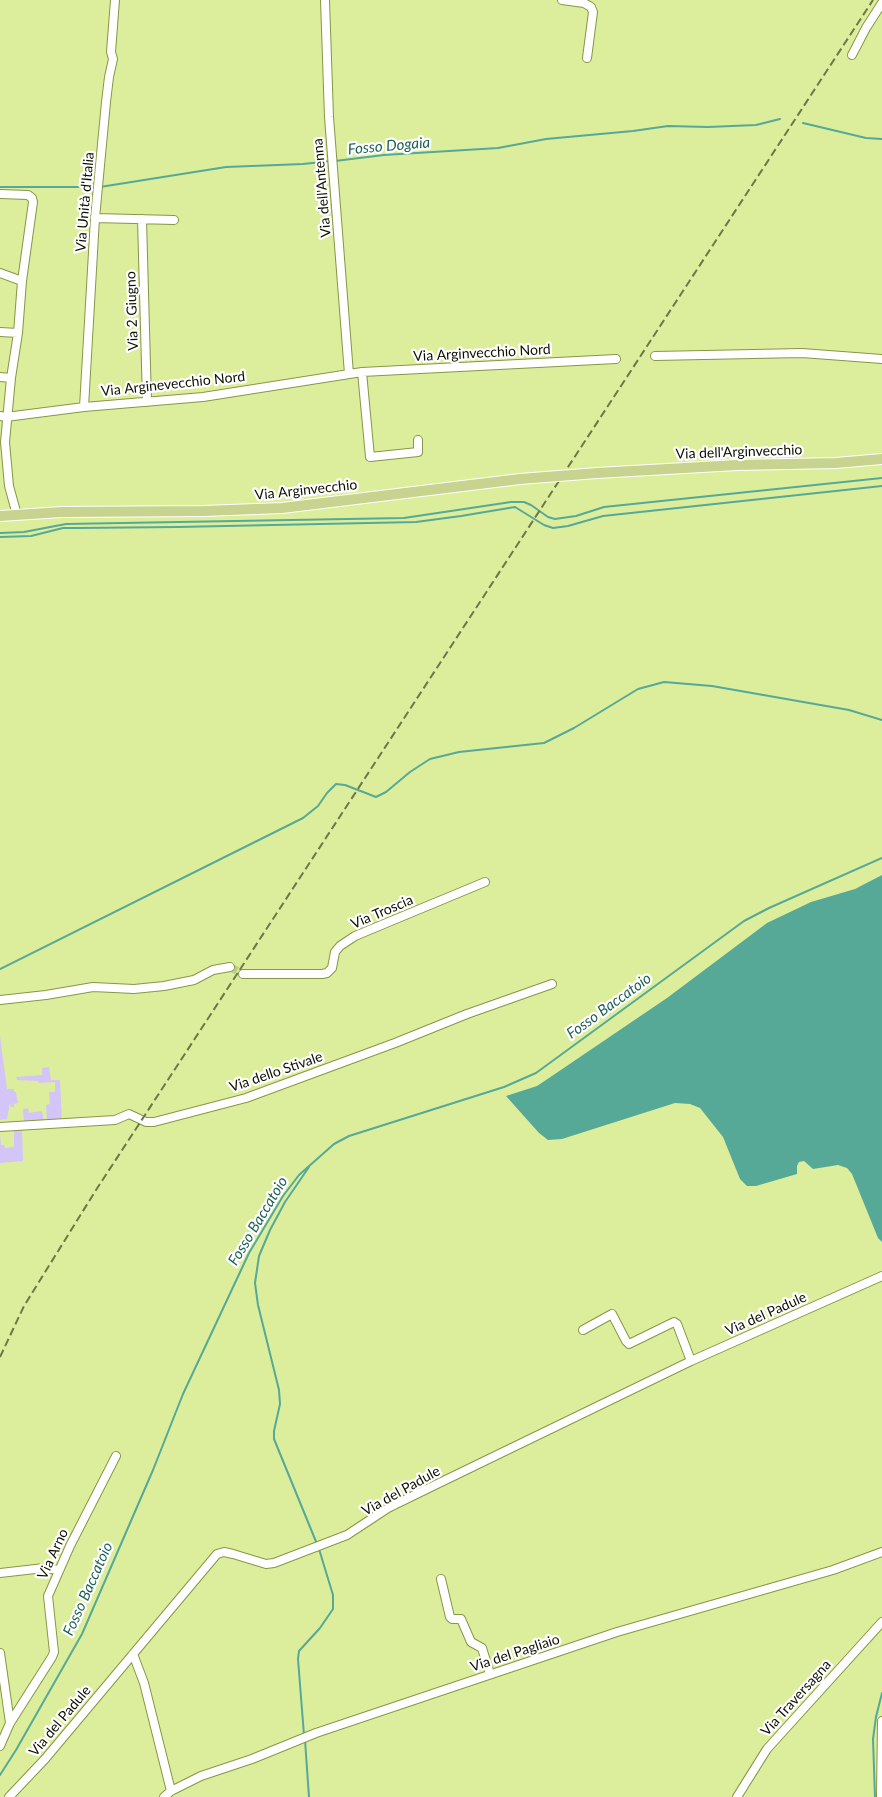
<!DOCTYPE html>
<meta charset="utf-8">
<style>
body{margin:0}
canvas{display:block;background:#dcee9c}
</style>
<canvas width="882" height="1797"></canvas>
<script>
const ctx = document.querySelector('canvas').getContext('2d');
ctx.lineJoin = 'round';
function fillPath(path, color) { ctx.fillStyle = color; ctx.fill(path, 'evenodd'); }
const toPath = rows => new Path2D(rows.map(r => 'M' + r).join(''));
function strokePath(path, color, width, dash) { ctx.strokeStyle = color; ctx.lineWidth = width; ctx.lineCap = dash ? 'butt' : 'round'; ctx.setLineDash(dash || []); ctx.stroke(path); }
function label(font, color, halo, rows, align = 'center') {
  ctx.font = font + ' Lato,sans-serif'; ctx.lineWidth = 4.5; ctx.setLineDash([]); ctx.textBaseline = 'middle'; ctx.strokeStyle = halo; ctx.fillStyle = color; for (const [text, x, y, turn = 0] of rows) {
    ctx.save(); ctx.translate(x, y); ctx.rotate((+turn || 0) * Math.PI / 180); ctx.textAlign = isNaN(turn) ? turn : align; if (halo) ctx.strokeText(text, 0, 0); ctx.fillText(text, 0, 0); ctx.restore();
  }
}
const green = toPath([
 [0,1036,7,1089,14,1089,14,1092,16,1092,18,1103,14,1104,14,1107,11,1107,10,1103,7,1119,0,1120],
 [49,1067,51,1080,60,1080,62,1121,47,1122,46,1105,50,1104,49,1092,55,1092,55,1082,39,1083,38,1081,17,1080,16,1077,42,1075,42,1068],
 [28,1108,29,1113,42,1111,44,1122,24,1124,23,1109],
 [14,1128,22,1129,23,1161,0,1163,0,1133,1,1145,4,1145,5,1148,14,1147]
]);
const water = toPath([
 [882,875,882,1242,878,1238,852,1174,847,1168,838,1165,813,1169,804,1161,799,1162,797,1166,797,1174,756,1186,747,1186,740,1179,723,1137,700,1108,690,1104,675,1103,562,1139,548,1140,539,1133,506,1096,537,1086,549,1078,667,998,767,923,811,902,855,889]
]);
const stream = toPath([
 [803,123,866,138,882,139],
 [335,161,384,155,498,148,546,139,633,131,668,126,708,127,756,125,780,119],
 [0,187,95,187],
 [100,187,226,167,303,164,331,161],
 [0,533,24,532,66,524,404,518,511,502,524,502,531,505,548,517,555,519,576,516,604,507,882,478],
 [0,537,31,536,63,528,76,528,178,527,416,522,461,516,515,507,544,525,553,528,568,526,603,516,882,486],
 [0,969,303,818,318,806,327,793,336,784,345,785,376,797,386,792,410,772,430,759,459,752,544,743,574,728,638,689,664,682,712,686,849,710,882,720],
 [309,1167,285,1202,270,1230,259,1256,255,1283,258,1305,279,1390,280,1404,274,1431,274,1439,317,1544],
 [304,1735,298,1659,299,1651,320,1628,333,1609,333,1595,319,1549],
 [305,1740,309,1797],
 [0,1775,16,1750,82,1634,153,1470,183,1394,249,1253,283,1196,299,1175,334,1144,349,1136,504,1087,536,1073,744,921,769,908,882,858],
 [875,1797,873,1739,876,1717,882,1693]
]);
const minorTunnel = toPath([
 [230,967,243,974]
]);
const minor = toPath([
 [325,0,329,117,349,374],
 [562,0,584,3,591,7,593,12,587,58],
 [852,55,866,28,882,3],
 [0,194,28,195,32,198,33,202,22,281,18,333,11,378,5,442,9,486,17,515],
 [95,218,174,220],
 [142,219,147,402],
 [0,273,22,281],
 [0,332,18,333],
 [655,356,802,353,882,359],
 [362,372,370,457,418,452,418,440],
 [0,377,11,378],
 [84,407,95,218,106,102,109,77,113,59,111,52,115,0],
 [0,416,6,417,84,407,203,397,362,372,616,359],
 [243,974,322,974,327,973,332,968,335,952,340,946,355,936,485,882],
 [0,1000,46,995,93,987,134,989,164,986,194,980,213,970,230,967],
 [0,1127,115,1120,129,1114,146,1122,154,1122,246,1098,395,1043,467,1014,552,984],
 [583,1330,612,1314,626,1341,629,1344,674,1322,677,1324,691,1361],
 [0,1573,44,1568,59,1570],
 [441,1579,450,1617,452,1619,461,1619,471,1642,482,1648,490,1674],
 [0,1653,10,1723],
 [133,1654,144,1683,171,1791],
 [0,1746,10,1723,52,1657,54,1652,48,1596,70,1546,116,1456],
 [9,1797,45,1759,217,1554,224,1552,233,1554,266,1564,274,1563,347,1535,388,1508,431,1487,691,1361,882,1276],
 [164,1797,171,1791,201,1776,252,1759,316,1733,617,1632,833,1570,882,1552],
 [737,1797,767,1749,882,1622],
 [881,1797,882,1721]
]);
const major = toPath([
 [597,473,737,465,836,463,882,459],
 [0,516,62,512,204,511,282,508,520,479]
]);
const rail = toPath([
 [0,1357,24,1306,96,1190,873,0]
]);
const majorBridge = toPath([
 [520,479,597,473]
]);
const streetNames = [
 ["Via dell'Antenna",322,188,-95],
 ["Via Unità d'Italia",85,202,-85],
 ["Via 2 Giugno",132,311,-92],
 ["Via Arginvecchio Nord",482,353,-3],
 ["Via Arginevecchio Nord",173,384,-6],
 ["Via dell'Arginvecchio",739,452,-2],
 ["Via Arginvecchio",306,490,-6],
 ["Via Troscia",382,912,-23],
 ["Via dello Stivale",276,1072,-19],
 ["Via del Padule",766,1314,-24],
 ["Via del Padule",401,1491,-29],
 ["Via Arno",53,1554,-65],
 ["Via del Pagliaio",515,1653,-18],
 ["Via Traversagna",796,1698,-48],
 ["Via del Padule",60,1721,-50]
];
const waterNames = [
 ["Fosso Dogaia",389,146,-5],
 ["Fosso Baccatoio",609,1006,-36],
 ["Fosso Baccatoio",258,1221,-59],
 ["Fosso Baccatoio",88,1589,-66]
];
fillPath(green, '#d4c5f8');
fillPath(water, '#56a997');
strokePath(stream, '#56a997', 2);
strokePath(minorTunnel, '#bdcd85', 8, [8, 4]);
strokePath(minor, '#879647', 10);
strokePath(major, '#fff', 12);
strokePath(minor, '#fff', 8);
strokePath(major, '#c7d38e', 10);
strokePath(rail, '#6d7749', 2, [8, 4]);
strokePath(majorBridge, '#fff', 12, []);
strokePath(majorBridge, '#c7d38e', 10);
label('14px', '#0d1000', '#fff', streetNames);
label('italic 15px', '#1d6054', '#fff', waterNames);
</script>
